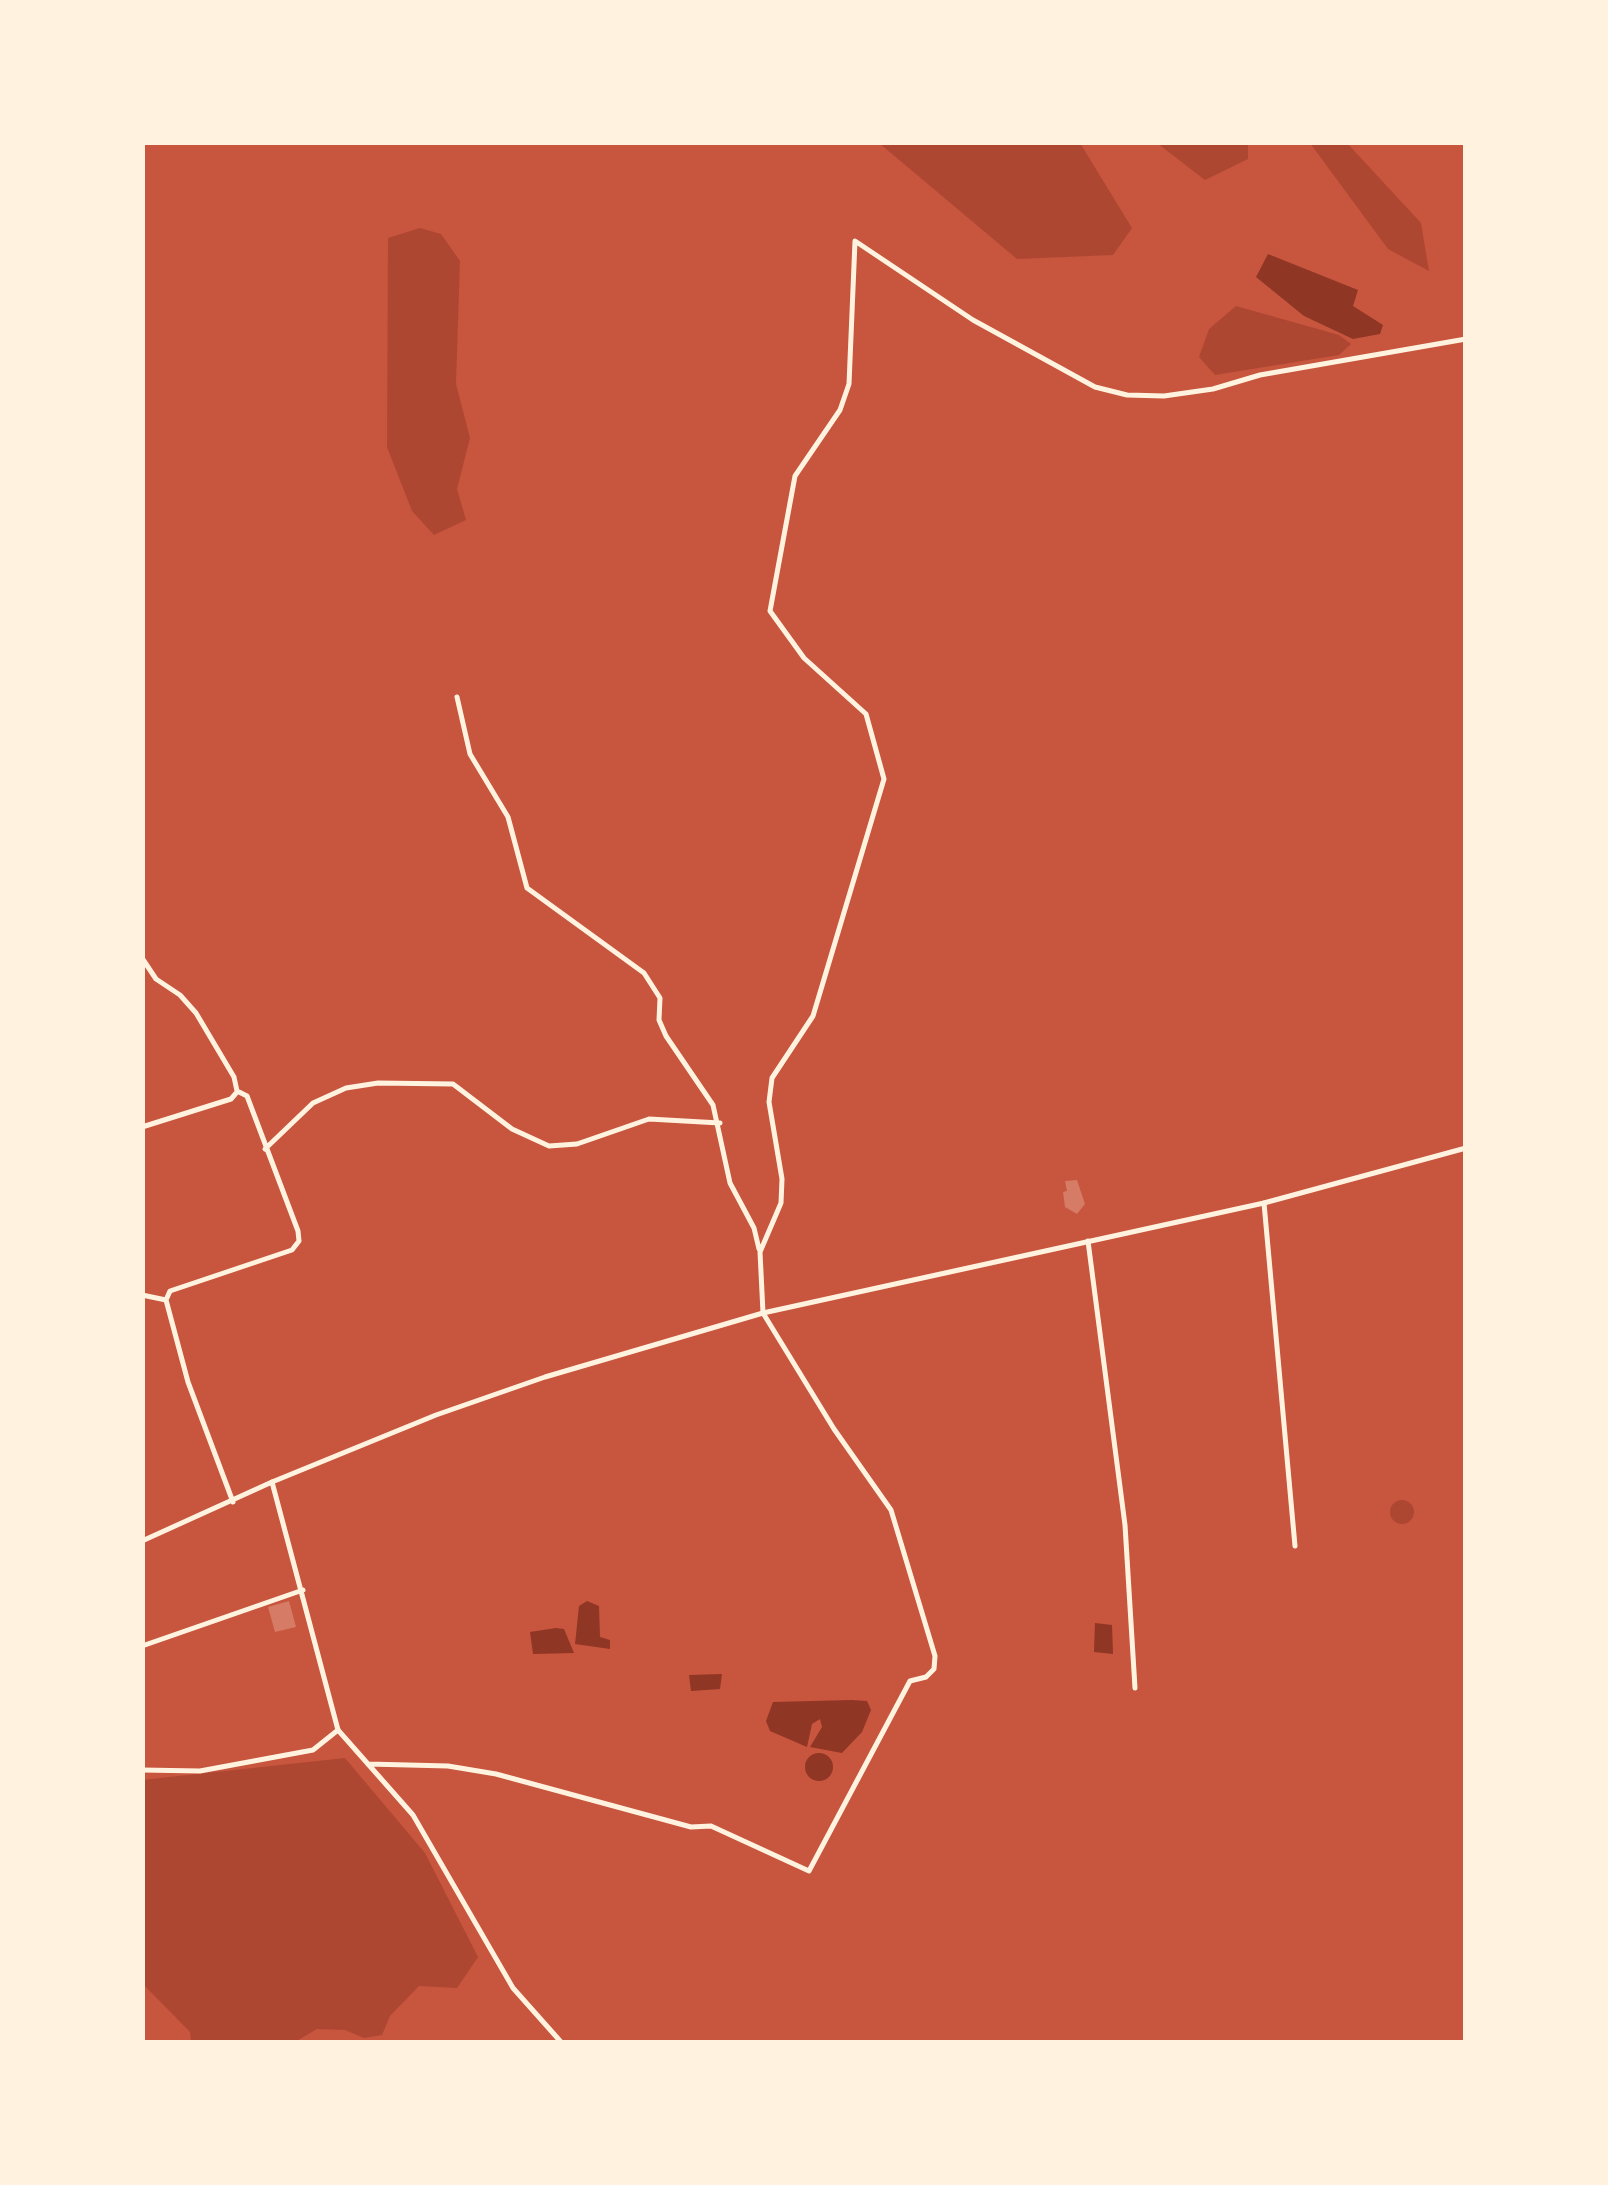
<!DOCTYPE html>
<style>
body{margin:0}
#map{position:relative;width:1608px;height:2185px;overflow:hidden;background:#c8553d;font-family:Rubik,sans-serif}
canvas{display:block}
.frame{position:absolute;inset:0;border:145px solid #fff3e0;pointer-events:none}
</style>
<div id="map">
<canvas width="1608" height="2185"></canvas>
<div class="frame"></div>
</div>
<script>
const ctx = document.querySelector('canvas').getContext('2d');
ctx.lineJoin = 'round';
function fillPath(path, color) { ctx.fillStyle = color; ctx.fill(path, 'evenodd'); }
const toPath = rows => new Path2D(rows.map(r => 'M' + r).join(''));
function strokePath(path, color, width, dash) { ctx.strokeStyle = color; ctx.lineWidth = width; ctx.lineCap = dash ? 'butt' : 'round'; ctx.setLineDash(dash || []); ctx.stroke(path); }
const green = toPath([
 [879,143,1080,143,1132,228,1113,255,1017,259],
 [1157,143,1248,143,1248,159,1205,180],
 [1310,143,1347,143,1421,223,1429,271,1388,249],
 [420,228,441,234,460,261,456,384,470,438,457,489,466,520,434,535,412,511,387,447,388,238],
 [1236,306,1339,335,1351,344,1339,355,1215,375,1199,357,1209,329],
 '1390 1512a12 12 0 1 1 24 0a12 12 0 1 1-24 0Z',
 [345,1758,425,1853,478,1957,457,1988,419,1986,390,2016,382,2035,364,2038,345,2030,317,2029,295,2042,191,2042,190,2032,143,1984,142,1780]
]);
const water = toPath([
 [1268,254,1358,290,1353,306,1383,325,1380,334,1353,339,1304,316,1256,277],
 [587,1601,599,1606,600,1637,610,1640,610,1649,575,1644,579,1606],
 [1095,1623,1112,1625,1113,1654,1094,1652],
 [556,1628,564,1629,574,1653,533,1654,530,1632],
 [722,1674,720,1689,691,1691,689,1675],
 [852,1700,867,1701,871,1710,862,1732,842,1753,810,1747,822,1727,820,1719,812,1724,807,1747,770,1731,766,1721,773,1702],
 '805 1767a14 14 0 1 1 28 0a14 14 0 1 1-28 0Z'
]);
const building = toPath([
 [1077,1180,1085,1204,1077,1214,1065,1207,1063,1192,1067,1191,1065,1181],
 [289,1601,296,1627,275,1632,268,1607]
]);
const minor = toPath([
 [457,697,470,754,508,817,527,888,644,973,660,998,659,1020,666,1036,713,1105,730,1183,754,1228,759,1249],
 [142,958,156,979,180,995,196,1013,234,1077,237,1091,247,1096,298,1231,299,1241,292,1250,170,1291,166,1300],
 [142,1127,231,1099,237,1092],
 [265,1149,313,1103,346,1088,378,1083,453,1084,512,1129,549,1146,577,1144,649,1119,720,1123],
 [1264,1203,1295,1546],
 [1088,1241,1125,1525,1135,1688],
 [142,1295,166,1300,188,1382,233,1502],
 [142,1541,272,1482],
 [142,1646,303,1590],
 [338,1730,413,1815,513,1988,561,2042],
 [368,1764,448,1766,496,1774,691,1827,711,1826,809,1871,910,1681,926,1677,934,1669,935,1656,891,1510,834,1429,763,1313,760,1252,781,1203,782,1179,769,1102,772,1078,813,1016,884,779,866,714,804,658,770,611,795,476,840,410,849,384,855,241,973,320,1095,387,1127,395,1164,396,1213,389,1260,375,1466,339]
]);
const tertiary = toPath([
 [142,1770,200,1771,313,1750,338,1730,272,1482,436,1415,545,1377,763,1313,1264,1203,1466,1148]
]);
fillPath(green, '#ae4732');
fillPath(water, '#8f3625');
fillPath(building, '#d67c66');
strokePath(minor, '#fff3e0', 5);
strokePath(tertiary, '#fff3e0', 5);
</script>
